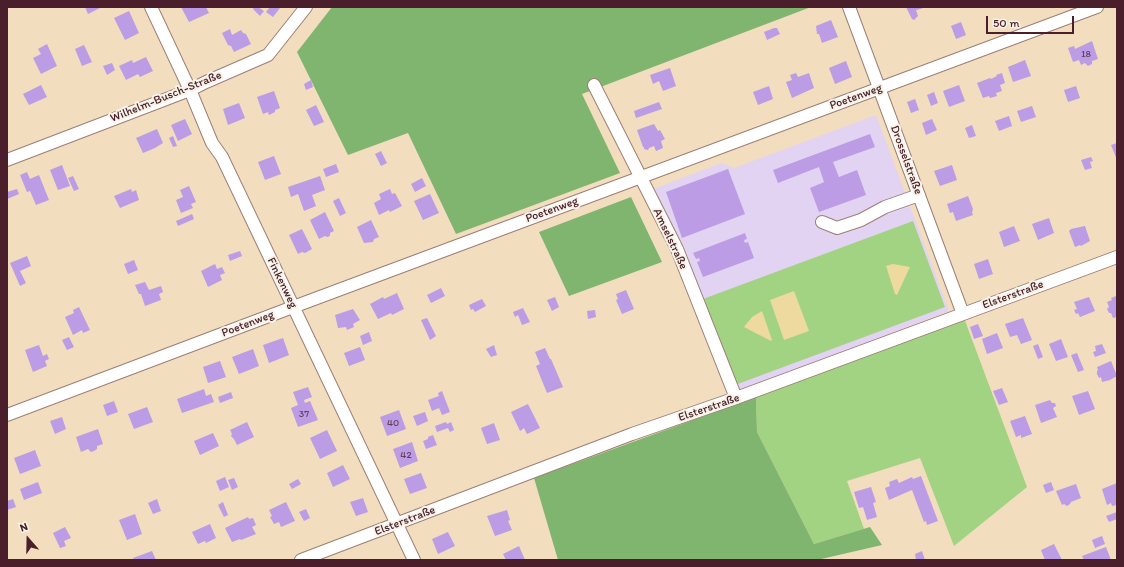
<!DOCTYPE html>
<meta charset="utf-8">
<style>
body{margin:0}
#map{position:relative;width:1124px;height:567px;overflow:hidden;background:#f2ddbf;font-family:Itim,sans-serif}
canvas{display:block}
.frame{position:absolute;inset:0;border:8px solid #4a1f2b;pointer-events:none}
.north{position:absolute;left:8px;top:519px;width:40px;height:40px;-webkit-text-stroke:3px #f7f3e8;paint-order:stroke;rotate:340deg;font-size:11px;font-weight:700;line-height:16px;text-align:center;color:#4a1f2b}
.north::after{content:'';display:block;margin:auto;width:14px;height:18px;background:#4a1f2b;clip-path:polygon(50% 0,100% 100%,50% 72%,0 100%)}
.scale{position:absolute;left:986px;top:16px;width:88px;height:18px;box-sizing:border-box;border:2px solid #4a1f2b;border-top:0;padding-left:5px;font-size:12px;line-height:14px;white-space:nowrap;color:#4a1f2b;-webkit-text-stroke:3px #f7f3e8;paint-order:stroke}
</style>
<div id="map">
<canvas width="1124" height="567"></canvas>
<div class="frame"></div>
<div class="north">N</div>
<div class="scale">50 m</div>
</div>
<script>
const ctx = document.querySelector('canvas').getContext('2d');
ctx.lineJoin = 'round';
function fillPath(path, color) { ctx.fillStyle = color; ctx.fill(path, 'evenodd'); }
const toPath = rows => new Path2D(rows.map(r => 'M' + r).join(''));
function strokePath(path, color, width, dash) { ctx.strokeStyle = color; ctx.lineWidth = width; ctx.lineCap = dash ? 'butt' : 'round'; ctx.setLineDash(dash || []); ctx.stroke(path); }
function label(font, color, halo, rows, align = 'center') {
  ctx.font = font + ' Itim,sans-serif'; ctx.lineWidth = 4; ctx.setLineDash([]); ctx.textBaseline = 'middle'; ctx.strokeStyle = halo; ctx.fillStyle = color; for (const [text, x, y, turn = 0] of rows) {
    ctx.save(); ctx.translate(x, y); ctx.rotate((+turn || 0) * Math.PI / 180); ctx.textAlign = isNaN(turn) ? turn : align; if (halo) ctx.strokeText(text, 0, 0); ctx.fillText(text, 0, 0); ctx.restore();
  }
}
const built = toPath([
 [876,115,949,311,737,393,701,300,684,246,651,190,721,163,734,168]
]);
const green = toPath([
 [913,221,945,307,735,385,703,299],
 [964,318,1027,487,954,546,920,458,847,481,864,529,814,544,757,432,756,397]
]);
const forest = toPath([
 [332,7,811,7,582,94,620,173,456,234,408,133,348,155,297,52],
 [631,197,662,262,569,296,539,232],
 [756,397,757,432,814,544,870,527,882,545,817,560,558,560,534,478]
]);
const sand = toPath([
 [893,264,910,267,897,295,895,294,886,266],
 [794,291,809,331,784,340,770,300],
 [762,311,772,340,771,341,744,327,752,317]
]);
const building = toPath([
 [85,7,102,7,88,14],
 [181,7,206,7,209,13,189,22],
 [254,7,258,7,264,11,260,16,253,9],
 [270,7,280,8,273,17,266,12],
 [906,7,926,7,917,10,916,10,918,16,914,20,912,19],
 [129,11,139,33,125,40,114,18],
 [831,20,838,37,822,43,819,34,817,34,816,26],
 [961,22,966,35,956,39,951,26],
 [774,28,777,28,780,34,767,40,764,32],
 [230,29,232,35,241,30,243,33,246,34,251,44,234,52,231,46,228,45,222,33],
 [1092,41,1098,59,1092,61,1092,64,1088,66,1085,63,1081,65,1079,60,1073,62,1068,48,1074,46,1075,49],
 [47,44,57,66,41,74,33,58,41,54,38,49],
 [84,45,92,62,82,66,75,49],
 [146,57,153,71,140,77,138,74,126,80,119,66,132,60,133,63],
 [1025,60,1031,76,1013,82,1008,67],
 [846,61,852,77,835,84,829,68],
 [112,63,115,70,107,75,103,66],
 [670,68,676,86,663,91,659,81,653,84,650,75],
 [796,73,798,77,809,73,814,88,792,98,786,82,792,80,790,75],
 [1002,73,1005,83,1000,85,1002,91,996,93,997,96,990,98,989,96,983,98,977,83,990,78,991,79,997,76,996,75],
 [311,80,313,87,306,90,304,84],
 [41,85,47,97,29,105,23,94],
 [959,85,965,101,949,107,943,91],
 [769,86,773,99,758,105,753,92],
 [1076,86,1080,98,1068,102,1064,90],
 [274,91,280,108,275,110,275,112,269,115,268,112,263,114,257,97],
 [934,92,938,103,931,106,927,95],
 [915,99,919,110,911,113,907,102],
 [659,102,662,109,636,118,634,111],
 [239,103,245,118,228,125,223,109],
 [316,105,324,122,314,126,306,110],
 [1032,106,1036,117,1021,122,1017,111],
 [1009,116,1012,126,999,131,995,121],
 [185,119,192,134,178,141,171,125],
 [932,119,937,130,926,135,922,123],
 [654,124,658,131,660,130,665,139,661,141,663,148,656,151,654,146,649,148,648,150,644,149,644,147,643,147,637,130],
 [972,125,976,136,969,138,965,128],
 [157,129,163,143,155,148,143,153,136,138],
 [870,134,875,147,833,162,839,177,857,170,866,195,819,212,810,188,824,182,819,167,778,183,773,170],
 [173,136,177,146,173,147,169,138],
 [1117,143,1117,160,1111,145],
 [381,151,387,163,381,166,375,154],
 [274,156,281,174,265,180,258,162],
 [1091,157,1093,161,1090,162,1092,168,1085,170,1081,160],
 [336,164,339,172,326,177,323,169],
 [62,165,70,186,58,190,50,170],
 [952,165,957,180,940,186,934,171],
 [728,169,745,214,682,238,666,192],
 [27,172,30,179,39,175,49,200,36,205,30,191,27,192,20,175],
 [73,176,79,189,74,191,68,178],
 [320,176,325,190,312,195,316,206,304,211,298,194,291,197,288,187],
 [422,178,426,186,415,192,411,184],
 [189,186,196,202,191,204,193,208,181,213,176,200,183,197,180,190],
 [17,189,19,194,7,199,7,192],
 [131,189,132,192,136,190,139,200,120,208,114,196],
 [390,189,392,194,395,193,402,206,390,212,389,210,379,215,374,203,381,199,379,194],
 [430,194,439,213,423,220,414,201],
 [968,196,973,209,972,213,973,215,956,221,953,212,950,213,947,204],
 [339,198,346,213,340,216,333,201],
 [325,212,334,231,330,233,330,236,327,237,325,236,319,239,310,220],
 [192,214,194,219,178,226,176,221],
 [1049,218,1054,233,1038,240,1032,224],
 [371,220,379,237,374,239,373,242,364,243,357,227],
 [1014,226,1020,241,1004,247,999,232],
 [1085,226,1090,241,1081,246,1080,245,1075,247,1069,231,1071,229],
 [302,229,312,249,305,253,302,252,298,254,289,235],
 [745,233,747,239,744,240,745,243,748,242,754,258,703,277,697,262,700,261,699,258,696,259,693,253],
 [240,251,242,256,230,261,228,255],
 [27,256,31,266,20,271,26,283,20,286,10,263],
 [988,259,993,274,979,279,974,264],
 [134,260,138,270,128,274,124,264],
 [215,264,217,269,222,267,225,273,220,275,222,280,208,287,201,271],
 [145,282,149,290,161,286,163,292,159,294,161,300,145,306,141,294,139,294,135,285],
 [441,288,445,296,431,303,427,295],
 [626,290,634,309,622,314,616,300,618,299,616,294],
 [397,293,404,309,392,315,391,313,378,319,370,304,383,297,384,299],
 [1116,296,1117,317,1113,318,1111,313,1109,313,1107,309,1109,307,1107,302,1112,300,1111,298],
 [555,297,559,307,552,311,547,300],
 [1089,297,1095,311,1080,317,1078,313,1076,314,1074,310,1077,309,1074,302],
 [482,299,486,306,475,312,473,309,471,310,469,305],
 [79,307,90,330,83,333,82,330,73,335,65,317,74,313,73,310],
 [523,308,530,322,522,325,518,315,515,317,513,312],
 [353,309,360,320,353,324,354,327,347,330,346,327,338,328,335,315],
 [595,310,596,317,588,319,587,311],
 [427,318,436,336,430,340,421,320],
 [1023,318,1032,340,1021,344,1017,335,1010,337,1005,324],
 [978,324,983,336,974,339,970,327],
 [369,332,372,341,363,345,360,336],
 [997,333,1003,348,987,354,982,339],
 [69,337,74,347,67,350,62,340],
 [283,338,289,355,269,363,263,345],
 [1061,339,1068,357,1056,361,1049,344],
 [1038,344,1043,357,1038,359,1033,346],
 [1102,344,1106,353,1095,357,1093,352,1096,351,1095,346],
 [39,345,43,356,47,354,49,359,45,361,47,366,33,372,25,350],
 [494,345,497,355,491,357,486,349],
 [360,347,365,360,349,366,344,353],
 [545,348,550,359,551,359,563,387,547,393,536,366,540,364,535,352],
 [253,349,259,366,239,374,232,357],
 [1077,353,1084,370,1078,372,1071,355],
 [220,361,226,377,208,383,203,367],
 [1111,361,1117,376,1110,380,1102,382,1101,377,1099,378,1097,374,1097,371,1098,370,1097,367],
 [308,387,312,397,304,400,305,403,310,401,318,420,298,427,291,408,298,405,293,392],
 [1002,388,1008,402,999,405,993,391],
 [204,389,206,396,211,394,214,402,182,413,177,399],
 [442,391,450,412,442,415,439,408,432,411,428,400,439,396,438,393],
 [1088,391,1095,409,1079,415,1072,396],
 [231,392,233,398,220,403,218,397],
 [1050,400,1052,403,1055,403,1056,406,1053,408,1057,417,1041,423,1035,405],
 [114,401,118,412,107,416,103,405],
 [528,404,540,428,527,434,524,428,520,431,511,412],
 [147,407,153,422,134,429,128,414],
 [399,410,406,429,387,436,380,417],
 [425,412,428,421,417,426,413,416],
 [1025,416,1032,434,1021,438,1021,435,1016,437,1010,421],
 [62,417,66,429,55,434,50,421],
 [247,422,254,437,237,445,234,439,231,436,232,434,230,430],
 [446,422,447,424,451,422,454,430,450,432,448,428,437,432,435,426],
 [494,423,500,440,487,444,481,428],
 [98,429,103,444,97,446,97,449,94,451,91,452,88,449,81,452,76,437],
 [327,430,337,451,320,459,310,438],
 [213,433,219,446,200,455,194,441],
 [433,435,437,445,426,449,423,441,428,439,428,437],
 [412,442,418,461,400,468,393,449],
 [35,450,41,466,20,474,14,458],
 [343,465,350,479,333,487,327,473],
 [421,473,427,488,410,494,404,479],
 [921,476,938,521,927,525,926,521,924,522,912,490,889,500,885,488,890,486,889,482,897,479,899,483,912,477,913,479],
 [225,477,229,487,220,491,216,481],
 [234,478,238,487,232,490,228,480],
 [298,479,301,484,292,489,289,484],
 [38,482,42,493,24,500,20,489],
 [1051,482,1054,490,1046,493,1043,485],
 [1117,483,1117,505,1112,506,1111,503,1107,505,1102,489],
 [1076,484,1081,498,1071,502,1070,504,1067,506,1064,504,1062,505,1056,491],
 [871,487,876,502,873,503,877,517,867,520,863,507,859,508,854,492],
 [363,498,368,512,356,516,350,502],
 [13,499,16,507,7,510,7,501],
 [157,499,161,511,153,514,148,503],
 [223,502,228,515,224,517,218,505],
 [286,502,295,521,281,527,279,522,274,524,270,517,272,516,269,510],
 [306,509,310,518,304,521,299,512],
 [507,510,510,520,508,521,512,530,495,536,487,516],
 [1117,512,1117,519,1109,522,1106,516],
 [135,514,142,534,127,540,119,520],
 [248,517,249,519,253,518,256,525,252,527,256,534,241,540,240,539,232,542,225,528],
 [210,524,216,538,206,543,205,541,198,544,192,532],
 [65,527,71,538,64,541,66,546,60,548,53,533],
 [448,532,455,546,438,554,432,539],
 [1102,536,1105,544,1095,548,1092,540],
 [1054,544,1062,560,1045,560,1041,550],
 [519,546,525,560,506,560,503,554],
 [1106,547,1111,560,1084,560,1082,556],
 [152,551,156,560,134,560,133,558],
 [922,551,925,560,916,560,915,554]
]);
const minor = toPath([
 [151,7,190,90,212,143,222,157,414,560],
 [849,7,963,314],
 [594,85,677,249,736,398],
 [7,160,190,90,206,82,268,55,306,7],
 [822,222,837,228,861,220,885,207,919,195],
 [7,415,293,307,1097,7],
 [301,560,632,434,736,398,1117,257]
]);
const numberNames = [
 ["18",1086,54],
 ["37",304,414],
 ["40",393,423],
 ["42",406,455]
];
const streetNames = [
 ["Wilhelm-Busch-Straße",166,97,-22],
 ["Poetenweg",856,97,-20],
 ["Drosselstraße",906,160,70],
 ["Poetenweg",552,210,-20],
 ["Amselstraße",670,239,65],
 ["Finkenweg",282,283,64],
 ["Elsterstraße",1013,295,-20],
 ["Poetenweg",248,324,-21],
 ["Elsterstraße",709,408,-19],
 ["Elsterstraße",405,521,-21]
];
fillPath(built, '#e3d3f2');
fillPath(green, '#a1d382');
fillPath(forest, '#80b570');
fillPath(sand, '#eeda9e');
fillPath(building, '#bc9ce4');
strokePath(minor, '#9e7e75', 14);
strokePath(minor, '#fff', 12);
label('10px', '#663e59', null, numberNames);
label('12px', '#4a1f2b', '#f7f3e8', streetNames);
</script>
